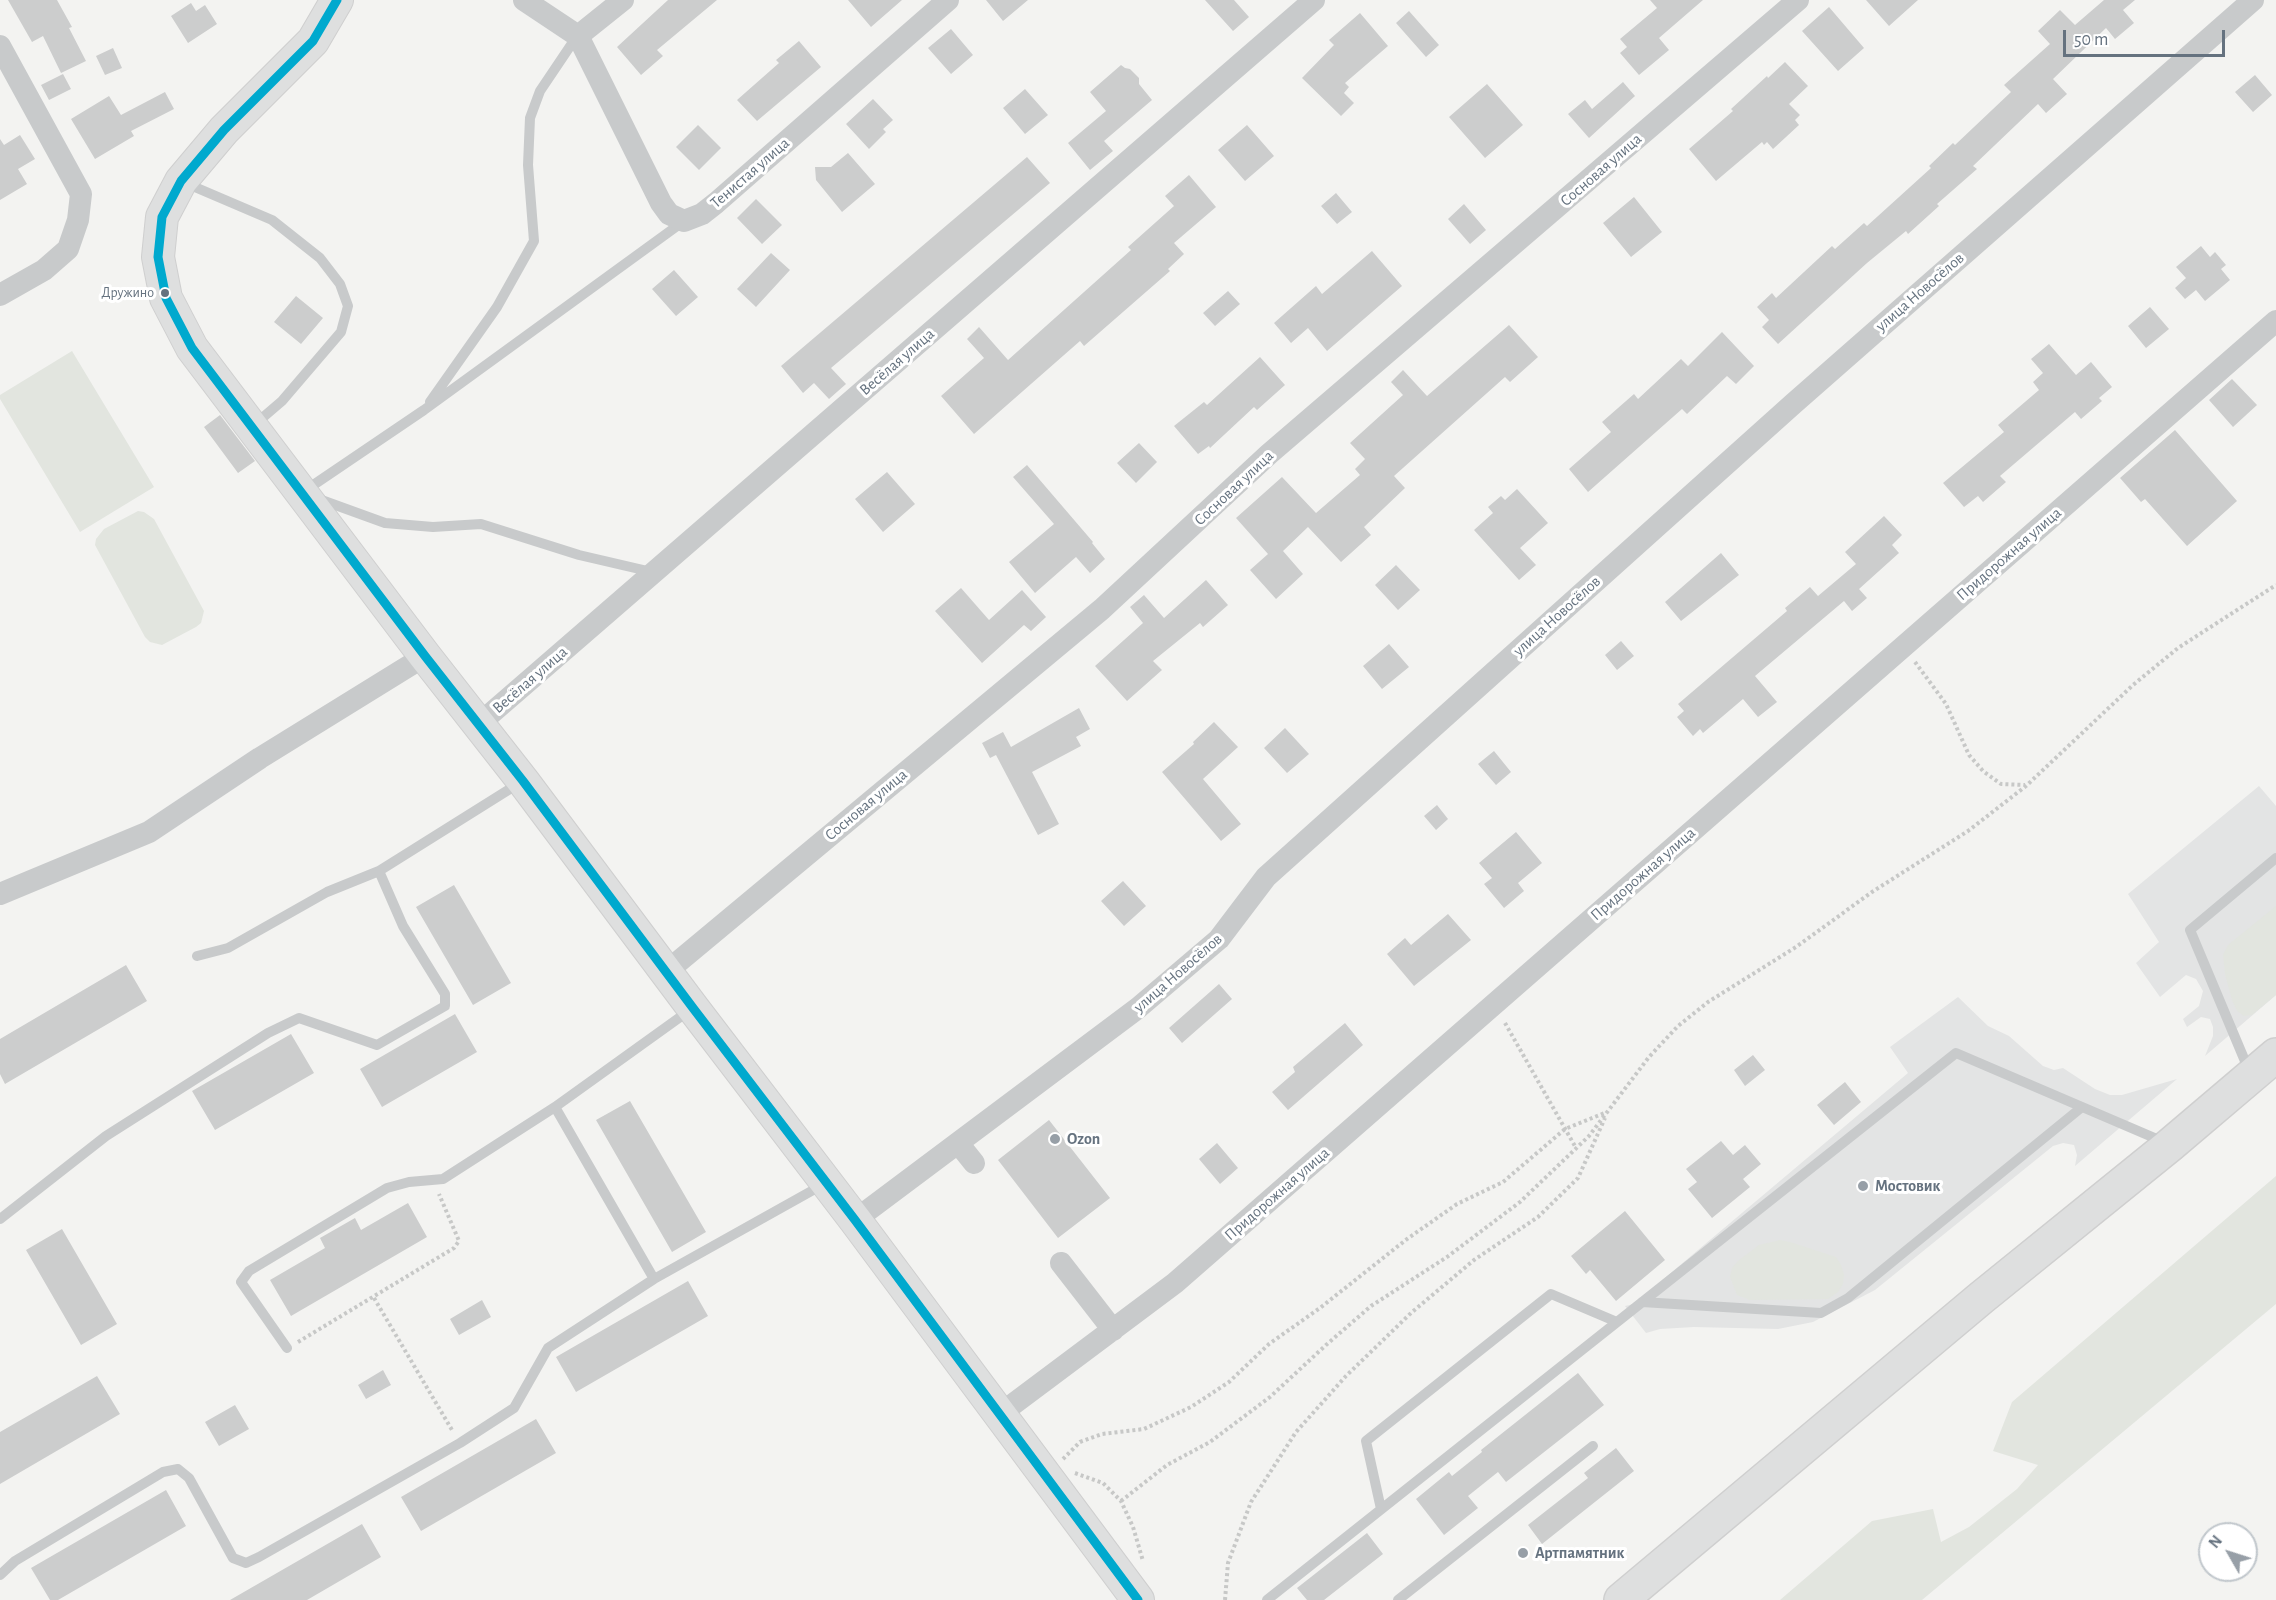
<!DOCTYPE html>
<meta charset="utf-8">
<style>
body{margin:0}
#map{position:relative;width:2276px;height:1600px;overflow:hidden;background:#f3f3f1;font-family:"Alegreya Sans",sans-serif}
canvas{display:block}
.north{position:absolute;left:2198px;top:1522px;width:60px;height:60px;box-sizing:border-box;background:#fff;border:2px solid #c1c7cc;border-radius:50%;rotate:309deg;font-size:16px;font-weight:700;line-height:24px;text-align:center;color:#65727f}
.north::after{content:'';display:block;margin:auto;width:21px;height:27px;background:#979fa7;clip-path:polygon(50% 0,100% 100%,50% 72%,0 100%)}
.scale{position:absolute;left:2063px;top:30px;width:162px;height:27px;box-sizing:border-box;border:3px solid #65727f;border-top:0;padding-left:8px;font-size:18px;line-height:21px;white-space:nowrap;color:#65727f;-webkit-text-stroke:4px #fff;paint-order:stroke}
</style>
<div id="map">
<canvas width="2276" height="1600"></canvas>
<div class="north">N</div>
<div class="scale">50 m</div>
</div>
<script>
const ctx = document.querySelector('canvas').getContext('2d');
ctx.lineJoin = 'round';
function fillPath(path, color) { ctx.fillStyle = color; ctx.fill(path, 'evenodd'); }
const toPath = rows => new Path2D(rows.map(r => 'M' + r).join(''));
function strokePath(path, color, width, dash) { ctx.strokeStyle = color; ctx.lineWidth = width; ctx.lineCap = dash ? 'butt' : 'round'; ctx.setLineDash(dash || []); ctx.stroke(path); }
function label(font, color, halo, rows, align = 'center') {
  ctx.font = font + ' "Alegreya Sans",sans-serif'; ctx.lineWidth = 6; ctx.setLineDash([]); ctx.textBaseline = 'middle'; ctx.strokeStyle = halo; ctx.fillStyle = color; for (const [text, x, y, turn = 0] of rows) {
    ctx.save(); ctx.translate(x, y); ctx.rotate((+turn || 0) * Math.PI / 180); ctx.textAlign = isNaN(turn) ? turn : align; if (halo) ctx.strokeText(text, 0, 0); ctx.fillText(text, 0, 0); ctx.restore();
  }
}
const built = toPath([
 [2259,786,2276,806,2276,995,2205,1056,2213,1036,2213,1027,2210,1019,2201,1017,2187,1027,2183,1019,2199,1006,2203,991,2196,979,2186,975,2160,997,2136,963,2159,942,2128,894],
 [1958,997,1988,1026,2009,1036,2043,1066,2054,1070,2063,1068,2095,1089,2110,1095,2122,1095,2177,1079,2075,1166,2077,1155,2074,1145,2063,1143,2053,1146,1875,1290,1813,1322,1778,1329,1694,1327,1660,1329,1646,1333,1625,1306,1634,1304,1908,1073,1890,1047]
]);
const green = toPath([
 [72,351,154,487,80,532,0,399,0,395],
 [138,511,144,512,154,519,204,611,201,623,196,627,162,645,150,642,145,637,95,545,96,539,104,529],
 [2276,906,2276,995,2252,1015,2244,1016,2237,1011,2232,1000,2225,974,2223,955,2228,945],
 [2276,1176,2276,1304,1922,1600,1780,1600,1872,1521,1933,1509,1941,1542,1969,1527,2017,1489,2038,1465,1993,1451,2012,1402],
 [1780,1240,1790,1242,1836,1257,1841,1265,1844,1275,1843,1284,1838,1292,1828,1299,1750,1300,1737,1295,1730,1277,1732,1268,1738,1261,1759,1245]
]);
const building = toPath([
 [8,0,57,0,72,27,69,28,86,61,61,73,43,36,32,42],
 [668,0,717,0,657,50,663,56,641,75,617,47],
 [848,0,902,0,871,27],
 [986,0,1028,0,1003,21],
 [1205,0,1234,0,1249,17,1233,31],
 [1650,0,1703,0,1659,38,1669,50,1639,75,1620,53,1627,47,1620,39,1657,8],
 [1866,0,1918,0,1889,26],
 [2104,0,2135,0,2123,10,2134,23,2115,39,2106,28,2053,79,2067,94,2046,113,2038,104,1973,166,1977,169,1937,204,1939,206,1908,234,1906,231,1867,263,1778,344,1762,327,1769,320,1757,307,1772,293,1776,298,1832,246,1835,249,1864,223,1867,226,1931,168,1929,166,1953,143,1955,145,2011,92,2004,85,2050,44,2038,31,2060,10,2075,25],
 [191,3,196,11,205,5,217,24,188,43,171,16],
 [1829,7,1864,48,1838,71,1802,31],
 [1409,11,1439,45,1426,57,1396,23],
 [1360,13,1388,46,1345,83,1349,87,1344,93,1354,103,1341,116,1302,78,1334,45,1329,40],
 [951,29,973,55,951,74,928,48],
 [799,41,821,67,757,121,737,100,779,63,776,60],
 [113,48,122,68,105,75,96,56],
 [1785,62,1808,86,1789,104,1800,115,1795,120,1799,125,1773,149,1767,142,1764,145,1762,142,1716,181,1689,149,1733,111,1731,109,1767,76,1768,78],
 [1121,65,1125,68,1130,69,1139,78,1139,84,1152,100,1104,141,1113,151,1090,170,1068,143,1106,111,1090,92],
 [63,74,71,89,49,100,41,85],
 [2255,75,2272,95,2253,112,2235,92],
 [1623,82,1635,96,1589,138,1568,114,1585,100,1592,109],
 [1487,84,1523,125,1485,158,1449,117],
 [1025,89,1048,115,1025,134,1003,108],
 [165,92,174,109,131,131,134,136,95,159,71,119,109,96,121,115],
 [873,99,893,120,883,129,886,132,869,149,846,124],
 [698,125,721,148,699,170,676,147],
 [1247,125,1274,156,1245,181,1218,150],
 [20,135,35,159,18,169,27,184,0,200,0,139,4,145],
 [848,153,875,184,842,212,816,180,815,167,831,167],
 [1027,157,1050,183,831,368,846,384,829,399,814,383,803,393,781,366],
 [1189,175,1216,207,1174,243,1184,254,1168,269,1170,271,1084,346,1080,341,974,434,941,396,984,358,967,339,979,327,1008,360,1131,250,1128,247,1174,206,1165,196],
 [1336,193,1352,212,1337,224,1321,206],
 [1634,197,1662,232,1631,257,1603,223],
 [756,199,782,225,762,244,737,218],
 [1464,204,1486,230,1470,244,1448,219],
 [2201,246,2210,257,2215,252,2226,265,2221,269,2230,280,2205,301,2196,290,2185,299,2175,288,2186,278,2176,267],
 [1372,251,1402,286,1327,351,1308,328,1291,343,1274,323,1316,286,1322,294],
 [771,253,790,270,756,307,737,289],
 [674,270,698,297,676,316,652,289],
 [1228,291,1240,304,1215,326,1203,313],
 [296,296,323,318,301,344,274,322],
 [2150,307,2169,329,2146,348,2128,326],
 [1509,325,1538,357,1510,382,1505,377,1394,476,1405,488,1364,527,1371,535,1341,562,1308,527,1283,551,1303,574,1276,599,1250,570,1268,554,1236,518,1282,477,1316,513,1360,475,1355,469,1365,459,1350,443,1403,395,1391,382,1403,370,1427,396],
 [1722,332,1754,366,1736,384,1727,376,1687,414,1682,409,1588,492,1569,469,1611,432,1602,422,1634,394,1638,399,1681,359,1688,366],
 [2049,344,2076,375,2091,362,2112,387,2099,398,2102,401,2081,419,2075,412,2000,476,2006,482,1983,502,1978,496,1964,507,1943,483,2004,432,1998,425,2039,390,2033,382,2043,373,2031,359],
 [1260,357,1285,385,1257,410,1254,407,1210,448,1209,446,1198,454,1174,426,1204,402,1207,405],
 [2232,379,2257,405,2233,427,2209,400],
 [220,415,255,461,238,473,204,427],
 [2175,430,2237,501,2187,546,2145,499,2141,502,2120,478],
 [1139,443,1157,462,1136,483,1117,463],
 [1027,465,1093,542,1092,543,1105,559,1090,573,1076,557,1035,593,1009,562,1054,524,1013,477],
 [887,472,915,504,883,532,855,499],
 [1517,489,1548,523,1520,548,1536,565,1519,580,1474,530,1493,513,1488,507,1501,496,1505,500],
 [1884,516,1902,535,1892,545,1899,553,1859,589,1867,598,1852,611,1844,601,1755,676,1777,702,1758,717,1743,699,1703,733,1700,729,1693,736,1677,717,1684,711,1678,704,1787,611,1785,608,1810,587,1818,596,1856,564,1845,552],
 [1721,553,1739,575,1681,621,1665,602],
 [1396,565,1420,590,1398,610,1375,585],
 [1206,580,1228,605,1203,627,1200,623,1153,661,1162,670,1127,701,1095,666,1143,623,1130,607,1144,595,1164,618],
 [961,588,989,620,1022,590,1046,617,1031,631,1024,625,982,663,935,611],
 [1621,641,1634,656,1617,670,1605,655],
 [1389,644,1409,667,1382,689,1363,666],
 [1079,708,1090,729,1076,737,1081,746,1032,772,1059,824,1038,835,996,755,990,758,982,743,1003,732,1011,747],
 [1214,722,1238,747,1203,779,1241,824,1221,841,1162,772,1194,744,1193,742],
 [1285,728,1309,754,1287,773,1264,748],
 [1494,751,1511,772,1496,785,1478,764],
 [1437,805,1448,819,1436,830,1424,816],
 [1516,832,1542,863,1518,883,1524,891,1504,908,1484,884,1492,878,1479,863],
 [1123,881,1146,906,1124,926,1101,901],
 [454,885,511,983,473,1005,416,907],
 [1448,914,1471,940,1414,986,1387,954,1405,938,1411,945],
 [126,965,147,1001,5,1084,0,1074,0,1039],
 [1219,984,1232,999,1182,1043,1169,1028],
 [455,1014,477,1052,382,1107,360,1069],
 [1345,1023,1363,1045,1288,1110,1272,1092,1295,1072,1293,1067],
 [291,1034,314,1073,215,1130,192,1091],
 [1753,1055,1765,1070,1745,1086,1734,1070],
 [1845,1082,1861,1102,1834,1125,1817,1105],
 [630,1101,706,1232,672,1252,596,1120],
 [1049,1120,1110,1198,1058,1238,998,1160],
 [1721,1141,1733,1155,1745,1145,1761,1164,1743,1179,1750,1187,1712,1218,1688,1189,1697,1182,1686,1169],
 [1217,1143,1238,1168,1220,1184,1199,1159],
 [408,1203,427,1237,291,1316,270,1280,325,1248,320,1238,355,1218,361,1230],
 [1625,1211,1665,1260,1616,1301,1590,1270,1586,1274,1571,1256],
 [62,1229,117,1324,81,1345,26,1250],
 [688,1281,708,1316,576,1392,556,1357],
 [482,1300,491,1317,459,1335,450,1319],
 [383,1370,391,1385,366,1399,358,1385],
 [1578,1373,1604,1405,1506,1482,1498,1472,1468,1496,1478,1508,1444,1535,1416,1499,1449,1472,1452,1476,1482,1452,1481,1450],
 [97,1376,120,1414,0,1484,0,1432],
 [235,1405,249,1429,219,1446,205,1422],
 [536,1419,556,1453,421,1531,401,1497],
 [1616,1448,1634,1471,1542,1544,1528,1525,1588,1478,1584,1473],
 [166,1490,186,1526,58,1600,50,1600,31,1568],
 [362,1524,381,1557,307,1600,230,1600],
 [1367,1533,1383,1554,1324,1600,1307,1600,1297,1588]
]);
const path = toPath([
 [1915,662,1946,704,1969,755,1983,771,2001,784,2025,785],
 [1505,1023,1576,1148],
 [374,1298,452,1430],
 [298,1342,454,1248,459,1241,439,1194],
 [1063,1459,1080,1442,1102,1434,1144,1429,1191,1407,1229,1382,1269,1344,1320,1308,1407,1239,1457,1204,1503,1182,1565,1129,1607,1112],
 [1075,1473,1103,1483,1121,1501,1133,1527,1143,1561],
 [1121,1501,1167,1465,1210,1442,1270,1397,1326,1345,1371,1306,1447,1257,1520,1202,1589,1136,1649,1057,1678,1026,1708,1002,1796,947,1872,892,1968,831,2026,786,2133,685,2178,648,2276,585],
 [1225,1600,1228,1563,1251,1502,1296,1432,1346,1376,1411,1313,1474,1260,1538,1217,1578,1178,1605,1118]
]);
const lane = toPath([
 [183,182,272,220,320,258,340,284,348,306,341,332,282,401,254,425],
 [430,402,497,307,534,241,528,165,530,118,540,91,577,36],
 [303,492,424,410,684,221],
 [316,498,385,523,433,527,481,524,579,555,652,572],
 [197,956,228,948,327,892,379,871],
 [2250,1073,2190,930,2276,858],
 [555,1107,654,1279],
 [0,1219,106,1136,268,1033,299,1018,377,1045,445,1006,445,994,403,926,379,871,521,782],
 [1642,1302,1821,1313,1848,1298,2082,1107],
 [287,1348,241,1282,249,1271,387,1188,409,1182,443,1179,555,1107,690,1010],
 [1381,1509,1366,1441,1551,1294,1617,1322],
 [0,1575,15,1561,163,1472,178,1469,189,1478,233,1558,246,1563,259,1557,460,1443,514,1408,548,1348,654,1279,824,1184],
 [1267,1600,1956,1053,2164,1142],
 [1398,1600,1593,1446]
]);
const street = toPath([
 [524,0,578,36,661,203,669,214,684,221,702,214,716,203,948,0],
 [578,36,623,0],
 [0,46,81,194,78,220,68,249,44,270,0,295],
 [480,723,1314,0],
 [0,894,149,832,260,758,425,656],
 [666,972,1102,609,1269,454,1798,0],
 [958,1143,974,1163],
 [855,1220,1138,1008,1219,939,1266,877,1793,404,2253,0],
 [1061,1263,1113,1330],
 [1000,1414,1175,1283,2276,321]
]);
const secondary = toPath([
 [337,0,313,41,224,130,181,181,162,217,158,257,166,298,192,348,425,656,523,781,693,1008,855,1220,1138,1600]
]);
const primary = toPath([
 [1621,1600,1981,1298,2170,1145,2276,1055]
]);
const bus1 = toPath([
 [337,0,313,41,224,130,181,181,162,217,158,257,166,298,192,348,425,656,523,781,693,1008,855,1220,1138,1600]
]);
const markers = [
 [165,293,5,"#65727f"],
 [1055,1139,6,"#979fa7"],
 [1863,1186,6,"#979fa7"],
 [1523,1553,6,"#979fa7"]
];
const busNames = [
 ["Дружино",154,293]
];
const streetNames = [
 ["Сосновая улица",1601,170,-41],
 ["Тенистая улица",750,173,-41],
 ["улица Новосёлов",1920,292,-41],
 ["Весёлая улица",897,362,-41],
 ["Сосновая улица",1234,488,-43],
 ["Придорожная улица",2009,554,-41],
 ["улица Новосёлов",1557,616,-42],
 ["Весёлая улица",530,680,-41],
 ["Сосновая улица",866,805,-40],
 ["Придорожная улица",1643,874,-41],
 ["улица Новосёлов",1178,973,-41],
 ["Придорожная улица",1277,1194,-41]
];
const poiNames = [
 ["Ozon",1067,1139],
 ["Мостовик",1875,1186],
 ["Артпамятник",1535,1553]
];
fillPath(built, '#e3e4e4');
fillPath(green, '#e2e5df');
fillPath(building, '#cccdcd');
strokePath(secondary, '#cfcfcf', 34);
strokePath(primary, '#cfcfcf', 36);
strokePath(path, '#c7c8c7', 4, [3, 3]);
strokePath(lane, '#c8cacb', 10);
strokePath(street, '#c8cacb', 22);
strokePath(secondary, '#dedfdf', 32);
strokePath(primary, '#dedfdf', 33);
strokePath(bus1, '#00a9ce', 9);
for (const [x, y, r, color] of markers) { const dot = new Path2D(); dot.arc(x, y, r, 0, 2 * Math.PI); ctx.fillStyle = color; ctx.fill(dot); strokePath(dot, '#fff', 2); }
label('14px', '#65727f', '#fff', busNames, 'right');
label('16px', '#65727f', '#fff', streetNames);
label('bold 16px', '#65727f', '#fff', poiNames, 'left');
</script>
